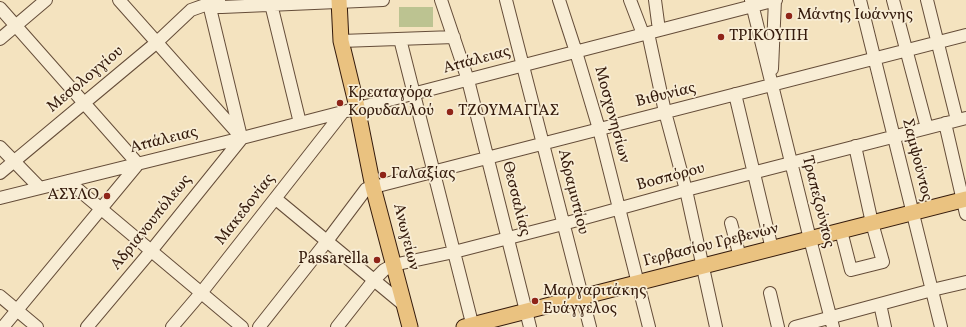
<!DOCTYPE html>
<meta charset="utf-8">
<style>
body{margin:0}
canvas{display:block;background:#f4e3bf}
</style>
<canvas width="966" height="327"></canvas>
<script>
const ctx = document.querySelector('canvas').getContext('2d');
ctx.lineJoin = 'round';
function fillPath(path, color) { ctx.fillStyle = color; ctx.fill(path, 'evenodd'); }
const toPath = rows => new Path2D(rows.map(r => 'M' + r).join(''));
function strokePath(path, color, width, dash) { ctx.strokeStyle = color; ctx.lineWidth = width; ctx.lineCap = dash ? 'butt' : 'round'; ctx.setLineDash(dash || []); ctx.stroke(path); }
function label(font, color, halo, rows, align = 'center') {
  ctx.font = font + ' Vollkorn,serif'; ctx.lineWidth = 3.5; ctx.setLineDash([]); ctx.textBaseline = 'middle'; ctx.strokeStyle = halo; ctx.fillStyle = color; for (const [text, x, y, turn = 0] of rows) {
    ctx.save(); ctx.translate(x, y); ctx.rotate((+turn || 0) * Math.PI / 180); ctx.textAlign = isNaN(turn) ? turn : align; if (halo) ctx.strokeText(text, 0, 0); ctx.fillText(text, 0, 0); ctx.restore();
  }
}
const green = toPath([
 [399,7,433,7,433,27,399,27]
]);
const minor = toPath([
 [119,0,242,138],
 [270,0,300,123],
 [441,0,468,80,530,327],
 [506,0,590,327],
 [559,0,576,52,599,129,649,327],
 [630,0,643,34],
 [655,0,659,30],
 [751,0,810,239,833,327],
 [860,0,941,327],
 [893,0,927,128],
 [927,0,957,120],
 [209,4,215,7,222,7,383,0],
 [209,4,241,137],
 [0,8,138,164,3,327],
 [648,33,665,112,686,190,716,327],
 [0,39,46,0],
 [400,39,473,327],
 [341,41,454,37],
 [772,69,775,0],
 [735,94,772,249],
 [945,123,966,214],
 [0,147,40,188],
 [0,173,156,43,191,10,219,0],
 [68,181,242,327],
 [0,198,242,138,776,0],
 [276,199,404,305],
 [731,223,740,257],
 [841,231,851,270,883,262,872,223,855,146],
 [770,293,778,327],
 [0,296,37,327],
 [880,304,885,327],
 [87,327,151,251,242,138],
 [172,327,201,293,343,112],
 [259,327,327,241,366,189,966,35],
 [337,327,374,280,384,270,393,265,454,252,563,224,686,190,966,118],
 [795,327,932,290,966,282]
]);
const major = toPath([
 [339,0,341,41,357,107,373,187,410,327],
 [464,327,966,199]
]);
const markers = [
 [789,16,4,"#8f2418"],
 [721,37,4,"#8f2418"],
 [340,103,4,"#8f2418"],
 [450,112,4,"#8f2418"],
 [383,175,4,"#8f2418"],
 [107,196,4,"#8f2418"],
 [377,260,4,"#8f2418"],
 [535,301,4,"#8f2418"]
];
const poiNames = [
 ["Μάντης Ιωάννης",797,16],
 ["ΤΡΙΚΟΥΠΗ",729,37],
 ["Κρεαταγόρα",348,94],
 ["Κορυδαλλού",348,112],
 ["ΤΖΟΥΜΑΓΙΑΣ",458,112],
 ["Γαλαξίας",391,175],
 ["ΑΣΥΛΟ",99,196,"right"],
 ["Passarella",369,260,"right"],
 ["Μαργαριτάκης",543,292],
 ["Ευάγγελος",543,310]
];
const streetNames = [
 ["Αττάλειας",477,61,-15],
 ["Μεσολογγίου",86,80,-40],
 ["Βιθυνίας",666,96,-14],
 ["Μοσχονησίων",611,115,75],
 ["Αττάλειας",164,141,-14],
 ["Σαμψούντος",916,160,76],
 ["Βοσπόρου",671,178,-15],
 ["Αδραμυττίου",572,192,76],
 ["Θεσσαλίας",515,199,76],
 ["Τραπεζούντος",817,202,76],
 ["Μακεδονίας",246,210,-52],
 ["Αδριανουπόλεως",152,223,-51],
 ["Ανωγείων",405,237,76],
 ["Γερβασίου Γρεβενών",711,246,-14]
];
fillPath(green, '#bcc391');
strokePath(minor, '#654d39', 14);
strokePath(major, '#351b0c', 17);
strokePath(minor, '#f8edd5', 12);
strokePath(major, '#eac280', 15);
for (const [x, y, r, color] of markers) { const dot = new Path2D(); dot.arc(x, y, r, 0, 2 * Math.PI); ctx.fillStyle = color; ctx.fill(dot); strokePath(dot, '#f8edd5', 1.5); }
label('16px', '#351b0c', '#f8edd5', poiNames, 'left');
label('16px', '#351b0c', '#f8edd5', streetNames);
</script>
